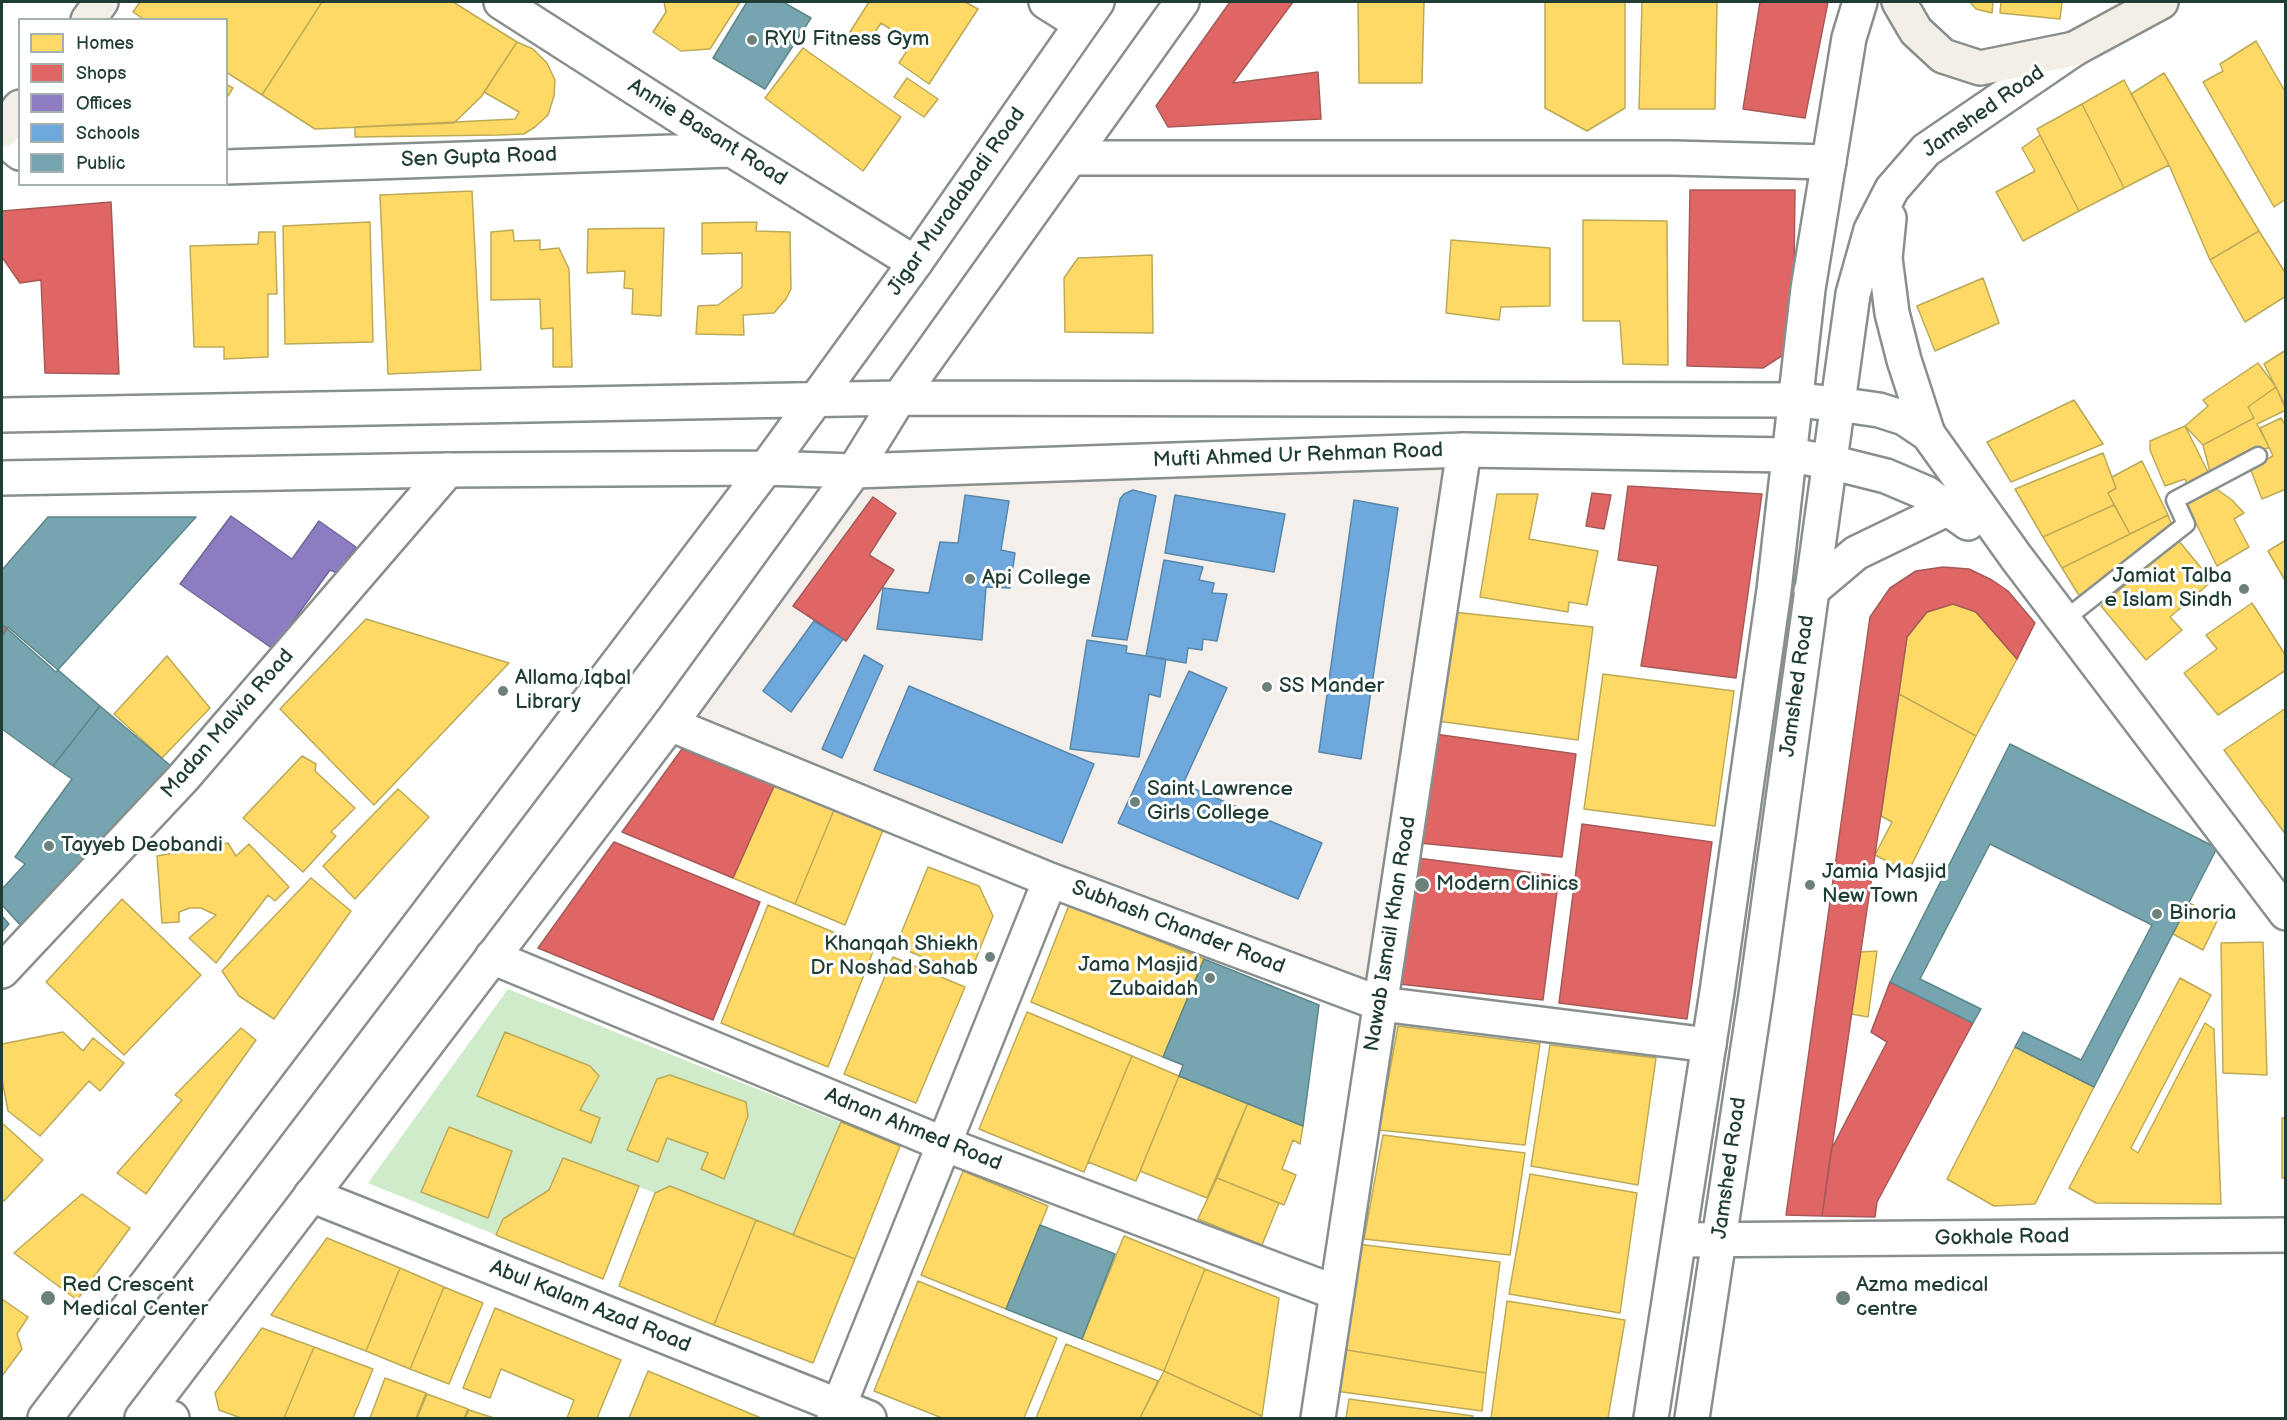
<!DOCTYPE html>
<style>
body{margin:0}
#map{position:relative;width:2287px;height:1420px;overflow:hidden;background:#fff;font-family:"Balsamiq Sans",sans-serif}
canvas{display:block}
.frame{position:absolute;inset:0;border:3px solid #1f3d34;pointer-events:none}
.legend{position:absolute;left:18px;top:18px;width:210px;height:168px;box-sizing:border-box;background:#fff;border:2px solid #a5b1ae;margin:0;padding:8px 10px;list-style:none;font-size:18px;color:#1f3d34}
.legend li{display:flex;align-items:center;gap:12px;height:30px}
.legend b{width:30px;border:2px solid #a5b1ae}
</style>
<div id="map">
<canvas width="2287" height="1420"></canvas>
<div class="frame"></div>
<ul class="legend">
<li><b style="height:16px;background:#ffd966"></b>Homes</li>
<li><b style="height:16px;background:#e06666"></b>Shops</li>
<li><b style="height:16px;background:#8e7cc3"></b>Offices</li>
<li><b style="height:16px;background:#6fa8dc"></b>Schools</li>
<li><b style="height:16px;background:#76a5af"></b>Public</li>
</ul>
</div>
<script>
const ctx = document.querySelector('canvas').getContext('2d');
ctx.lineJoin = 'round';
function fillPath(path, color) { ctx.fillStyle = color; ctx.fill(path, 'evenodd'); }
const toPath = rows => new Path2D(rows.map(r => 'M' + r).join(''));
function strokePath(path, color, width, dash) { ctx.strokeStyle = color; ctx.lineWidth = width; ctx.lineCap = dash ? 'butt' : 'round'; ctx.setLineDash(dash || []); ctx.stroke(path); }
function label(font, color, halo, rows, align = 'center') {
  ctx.font = font + ' "Balsamiq Sans",sans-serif'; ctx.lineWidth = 6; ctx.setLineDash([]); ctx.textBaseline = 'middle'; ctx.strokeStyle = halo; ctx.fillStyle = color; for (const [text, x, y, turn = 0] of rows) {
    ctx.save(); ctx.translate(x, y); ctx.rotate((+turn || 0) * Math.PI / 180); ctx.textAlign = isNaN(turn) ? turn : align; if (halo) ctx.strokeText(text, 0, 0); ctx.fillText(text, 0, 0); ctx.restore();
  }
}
const built = toPath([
 [1464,450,1381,1004,670,724,854,471]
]);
const green = toPath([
 [508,989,842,1123,793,1235,670,1186,655,1193,564,1158,549,1190,503,1219,496,1235,368,1183]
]);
const homes = toPath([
 [140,2,322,2,262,95,226,72,226,20,145,20,133,12,140,2],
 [322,2,453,2,517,42,481,97,454,123,315,129,262,95,322,2],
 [664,2,740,2,710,49,681,51,653,32,666,12,664,2],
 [869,2,965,2,978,9,929,84,899,63,912,43,881,23,868,43,850,32,869,2],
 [1358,2,1424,2,1422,83,1359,83,1358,2],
 [1545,2,1625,2,1625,108,1587,131,1545,108,1545,2],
 [1642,2,1717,2,1715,109,1639,109,1642,2],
 [1970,2,1993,2,1992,13,1976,9,1970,2],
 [2001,2,2062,2,2060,19,2000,13,2001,2],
 [2256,41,2286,93,2286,199,2274,207,2203,82,2223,71,2220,64,2256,41],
 [517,42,533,49,547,63,555,80,554,96,548,115,535,127,524,134,499,135,355,137,355,127,515,119,519,112,484,92,517,42],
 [803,48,901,117,863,171,765,98,803,48],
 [2164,73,2259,231,2210,260,2169,165,2131,94,2164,73],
 [907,78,938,99,924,117,894,97,907,78],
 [2124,80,2169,165,2124,188,2082,104,2124,80],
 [226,84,233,88,226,99,226,84],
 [2082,104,2124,188,2079,211,2037,129,2082,104],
 [2040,135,2079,211,2023,241,1996,192,2035,171,2022,148,2040,135],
 [472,191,481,370,388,374,380,195,472,191],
 [1583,220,1667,221,1668,365,1623,364,1620,321,1583,321,1583,220],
 [370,222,373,342,285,344,283,226,370,222],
 [757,222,756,231,790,232,791,289,786,299,774,313,743,315,744,335,696,334,698,306,718,305,742,287,742,253,702,254,702,223,757,222],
 [664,228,661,316,632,314,633,289,624,288,625,271,587,273,588,229,664,228],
 [513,230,514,241,540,240,540,250,559,248,569,269,572,367,553,367,553,328,541,329,540,299,491,300,491,232,513,230],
 [2259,231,2286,274,2286,296,2245,322,2210,260,2259,231],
 [259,232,275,232,277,294,268,294,268,357,224,359,224,347,194,347,190,246,258,244,259,232],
 [1451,240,1550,248,1550,306,1501,307,1499,320,1446,313,1451,240],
 [1152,255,1153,333,1065,332,1064,278,1078,258,1152,255],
 [1983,278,1999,323,1935,351,1917,306,1983,278],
 [2286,350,2286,407,2264,364,2286,350],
 [2258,363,2276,387,2248,407,2254,418,2203,445,2185,426,2208,406,2203,400,2258,363],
 [2276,387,2286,410,2257,424,2269,447,2212,480,2203,445,2254,418,2248,407,2276,387],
 [2074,400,2103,444,2011,482,1987,442,2074,400],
 [2281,418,2286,426,2286,489,2262,499,2250,468,2273,456,2260,428,2281,418],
 [2185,426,2212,480,2190,492,2185,479,2165,486,2150,450,2150,441,2185,426],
 [2103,453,2116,488,2108,493,2114,505,2043,537,2015,489,2103,453],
 [2142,461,2168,515,2130,534,2108,493,2116,488,2112,477,2142,461],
 [2215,488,2232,500,2244,513,2234,519,2249,547,2217,566,2186,503,2215,488],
 [1497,494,1538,494,1529,539,1598,551,1587,605,1569,602,1568,612,1480,597,1497,494],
 [2114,505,2130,534,2062,568,2043,537,2114,505],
 [2168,515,2174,531,2080,597,2062,568,2168,515],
 [2178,540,2212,581,2170,617,2182,630,2146,660,2101,606,2178,540],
 [2286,540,2286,582,2268,551,2286,540],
 [2252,603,2286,656,2286,670,2218,715,2184,673,2217,649,2206,635,2252,603],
 [1953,604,1976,612,2017,659,1976,736,1899,694,1907,637,1927,612,1953,604],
 [1453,612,1593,627,1578,740,1437,721,1453,612],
 [366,619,509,663,374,805,280,709,366,619],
 [167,656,210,708,162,758,114,714,167,656],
 [1603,674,1734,691,1715,826,1584,809,1603,674],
 [1899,694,1976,736,1908,872,1875,855,1892,822,1881,816,1899,694],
 [2286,708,2286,835,2224,750,2286,708],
 [302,756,316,764,315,771,355,808,331,832,336,836,303,872,243,818,302,756],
 [774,786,834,810,795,904,733,878,774,786],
 [398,789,429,817,355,899,323,866,398,789],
 [834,810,883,830,845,925,795,904,834,810],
 [228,843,236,856,249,844,289,887,275,901,268,895,216,963,189,938,216,915,201,908,190,908,179,912,179,922,162,923,157,856,228,843],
 [928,867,979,886,993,916,969,976,896,946,928,867],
 [311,878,351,911,274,1019,239,996,222,971,311,878],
 [122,899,201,975,124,1055,46,982,122,899],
 [2189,903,2219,917,2203,950,2173,934,2189,903],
 [768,905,874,949,828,1067,721,1023,768,905],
 [1069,905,1204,959,1163,1057,1031,1002,1069,905],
 [2263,942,2267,1075,2223,1073,2221,943,2263,942],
 [1877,951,1868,1017,1851,1014,1860,952,1877,951],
 [893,957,965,987,916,1103,844,1074,893,957],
 [2180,978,2211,995,2131,1148,2138,1153,2205,1023,2214,1029,2221,1204,2096,1203,2069,1188,2180,978],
 [1027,1012,1132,1056,1084,1172,979,1129,1027,1012],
 [1398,1026,1540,1044,1525,1145,1379,1130,1398,1026],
 [241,1028,256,1040,146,1194,117,1173,182,1100,175,1095,241,1028],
 [63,1032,83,1051,93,1038,124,1063,100,1091,89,1081,40,1136,8,1111,2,1079,2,1044,63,1032],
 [505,1032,590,1066,599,1076,580,1110,600,1118,591,1143,477,1096,505,1032],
 [1550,1045,1656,1058,1638,1185,1531,1166,1550,1045],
 [2015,1047,2094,1087,2035,1204,1994,1206,1947,1179,2015,1047],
 [1132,1056,1179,1076,1136,1181,1088,1162,1132,1056],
 [670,1075,746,1102,748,1116,724,1179,701,1169,708,1153,667,1138,658,1162,627,1150,657,1079,670,1075],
 [1179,1076,1248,1103,1207,1198,1140,1171,1179,1076],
 [1248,1103,1303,1126,1300,1144,1293,1140,1282,1169,1296,1175,1284,1205,1217,1178,1248,1103],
 [2282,1118,2286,1118,2286,1178,2282,1178,2282,1118],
 [841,1122,900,1146,855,1259,793,1235,841,1122],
 [2,1123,43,1160,4,1201,2,1199,2,1123],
 [449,1127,512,1151,488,1218,421,1192,449,1127],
 [1383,1135,1525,1153,1510,1255,1364,1239,1383,1135],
 [563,1158,639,1186,603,1279,496,1235,503,1219,549,1190,563,1158],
 [963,1171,1048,1206,1006,1309,921,1275,963,1171],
 [1530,1174,1637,1193,1620,1313,1509,1294,1530,1174],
 [1217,1178,1279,1203,1262,1245,1198,1219,1217,1178],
 [670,1186,756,1220,714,1325,619,1286,655,1193,670,1186],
 [82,1194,130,1228,77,1300,14,1253,82,1194],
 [756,1220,855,1259,813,1363,714,1325,756,1220],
 [1124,1236,1205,1269,1164,1371,1082,1339,1124,1236],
 [327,1238,400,1268,366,1351,271,1315,327,1238],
 [1358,1244,1500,1262,1486,1373,1341,1349,1358,1244],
 [400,1268,444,1287,410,1369,366,1351,400,1268],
 [1205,1269,1279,1298,1262,1416,1164,1371,1205,1269],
 [918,1281,1057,1338,1024,1418,942,1418,874,1391,918,1281],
 [444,1287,483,1303,449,1384,410,1369,444,1287],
 [2,1299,28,1317,17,1334,22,1349,2,1376,2,1299],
 [1507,1301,1625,1320,1608,1418,1491,1418,1507,1301],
 [495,1308,621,1360,597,1418,567,1418,574,1400,501,1369,490,1398,463,1388,495,1308],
 [262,1328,314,1347,284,1418,241,1418,219,1410,215,1393,262,1328],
 [1066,1344,1158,1381,1140,1418,1036,1418,1066,1344],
 [314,1347,373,1369,353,1418,284,1418,314,1347],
 [1341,1349,1486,1373,1482,1411,1335,1391,1341,1349],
 [648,1371,761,1418,629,1418,648,1371],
 [1164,1371,1262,1416,1260,1418,1140,1418,1164,1371],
 [385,1378,426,1393,416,1418,370,1418,385,1378],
 [427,1394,468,1409,464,1418,417,1418,427,1394],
 [1349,1399,1473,1416,1472,1418,1346,1418,1349,1399],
 [469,1410,494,1418,465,1418,469,1410]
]);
const shops = toPath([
 [1230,2,1293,2,1233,83,1318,72,1321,119,1168,127,1156,106,1230,2],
 [1760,2,1828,2,1805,118,1743,109,1760,2],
 [1690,190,1795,190,1794,268,1783,355,1763,368,1687,366,1690,190],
 [111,202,119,374,45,373,41,280,20,283,2,257,2,211,111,202],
 [1628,486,1762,494,1736,678,1641,666,1658,566,1618,560,1628,486],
 [1592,493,1611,495,1604,529,1586,526,1592,493],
 [873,497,896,513,869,555,894,570,846,641,793,606,873,497],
 [1943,567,1969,569,1992,580,2008,591,2035,623,2017,659,1976,612,1953,604,1927,612,1907,637,1822,1216,1786,1215,1870,617,1890,588,1916,571,1943,567],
 [2,622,8,627,2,636,2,622],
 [1435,734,1576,754,1562,857,1419,843,1435,734],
 [682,749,774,786,733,878,622,832,682,749],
 [1582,824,1712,842,1687,1019,1559,1003,1582,824],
 [614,842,760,902,713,1020,538,948,614,842],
 [1417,858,1559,876,1543,1000,1399,984,1417,858],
 [1890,982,1973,1023,1877,1202,1875,1217,1822,1216,1831,1150,1887,1042,1871,1032,1890,982]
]);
const offices = toPath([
 [231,516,292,559,319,521,356,547,337,573,330,570,273,649,180,584,231,516]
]);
const schools = toPath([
 [1133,490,1156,496,1127,640,1092,636,1120,499,1124,494,1133,490],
 [965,495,1009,501,1001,550,1015,553,1010,588,986,587,982,640,877,629,883,588,929,593,940,542,958,543,965,495],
 [1175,495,1285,514,1274,572,1165,553,1175,495],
 [1354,500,1398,508,1361,759,1319,752,1354,500],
 [1164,560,1203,567,1199,580,1214,583,1212,593,1227,594,1217,641,1203,639,1202,650,1188,648,1186,663,1146,656,1164,560],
 [814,621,843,639,791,712,763,691,814,621],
 [1087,640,1127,646,1126,653,1166,659,1160,697,1149,694,1139,757,1070,749,1087,640],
 [864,655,883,666,842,758,822,749,864,655],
 [1189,671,1227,688,1183,784,1322,843,1298,899,1118,823,1189,671],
 [909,686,1094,764,1062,843,874,770,909,686]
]);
const public = toPath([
 [747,2,783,2,811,18,765,89,713,58,747,2],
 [48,517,196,517,56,672,2,624,2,570,48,517],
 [8,627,100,706,53,766,2,729,2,636,8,627],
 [100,706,171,766,22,927,2,905,2,889,25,864,15,857,72,779,53,766,100,706],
 [2010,744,2217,848,2094,1087,2015,1047,2023,1032,2081,1060,2152,925,1990,844,1920,979,1981,1009,1973,1023,1890,982,2010,744],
 [2,916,9,924,2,932,2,916],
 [1204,959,1319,1005,1303,1126,1179,1076,1183,1065,1163,1057,1204,959],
 [1040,1225,1115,1254,1082,1339,1006,1309,1040,1225]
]);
const service = toPath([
 [2064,620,2186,524,2175,500,2258,456]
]);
const minor = toPath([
 [501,2,732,150,915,263],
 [1046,2,1081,24],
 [2,138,20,153],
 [1072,158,1673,158,1829,162],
 [226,167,732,150],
 [1837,404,1879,410,1904,418,1928,434,2016,557,2286,913],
 [1830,462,1886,476,1926,493,1968,523],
 [670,724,1050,880,1381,1004,1709,1045],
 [492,957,944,1144,1337,1293],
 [2,971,183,778,448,470],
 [311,1195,869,1418],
 [1679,1240,2286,1235],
 [149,1410,172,1418],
 [834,1418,1050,880],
 [1318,1418,1464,450]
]);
const tertiary = toPath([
 [2,415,899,398,1796,400,1837,404],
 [2,478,448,470,766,468,854,471,1464,450,1790,455,1830,462],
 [45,1418,766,468,915,263,1097,2],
 [142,1418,670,724,854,471,899,398,1182,2]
]);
const secondary = toPath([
 [1889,218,1885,258,1892,313,1904,360,1928,434],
 [1811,591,1856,553,1947,509],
 [1651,1418,1717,992,1774,590,1808,289,1849,38,1860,2],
 [1692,1418,1756,995,1853,294,1871,230,1892,189,1926,150,2074,49]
]);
const primary = toPath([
 [88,20,101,2],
 [2,131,20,107]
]);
const trunk = toPath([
 [1899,2,1916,31,1943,56,1980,68,2074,49,2161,2]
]);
const markers = [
 [752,40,6,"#6d817b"],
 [970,579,6,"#6d817b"],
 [2244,589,6,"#6d817b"],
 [1267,687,6,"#6d817b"],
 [503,691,6,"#6d817b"],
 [1135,802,6,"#6d817b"],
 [49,846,6,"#6d817b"],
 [1422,885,8,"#6d817b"],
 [1810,885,6,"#6d817b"],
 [2157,914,6,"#6d817b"],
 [990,957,6,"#6d817b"],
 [1210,978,6,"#6d817b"],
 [48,1298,8,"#6d817b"],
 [1843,1298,8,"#6d817b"]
];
const poiNames = [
 ["RYU Fitness Gym",764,40],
 ["Jamiat Talba",2232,577,"right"],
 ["e Islam Sindh",2232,601,"right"],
 ["Api College",982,579],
 ["Allama Iqbal",515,679],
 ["Library",515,703],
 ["SS Mander",1279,687],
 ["Saint Lawrence",1147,790],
 ["Girls College",1147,814],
 ["Tayyeb Deobandi",61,846],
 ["Jamia Masjid",1822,873],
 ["New Town",1822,897],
 ["Modern Clinics",1436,885],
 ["Binoria",2169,914],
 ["Khanqah Shiekh",978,945,"right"],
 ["Dr Noshad Sahab",978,969,"right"],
 ["Jama Masjid",1198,966,"right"],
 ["Zubaidah",1198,990,"right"],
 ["Red Crescent",62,1286],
 ["Medical Center",62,1310],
 ["Azma medical",1856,1286],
 ["centre",1856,1310]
];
const streetNames = [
 ["Jamshed Road",1984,112,-35],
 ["Annie Basant Road",707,133,32],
 ["Sen Gupta Road",479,158,-2],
 ["Jigar Muradabadi Road",957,202,-55],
 ["Mufti Ahmed Ur Rehman Road",1298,456,-2],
 ["Jamshed Road",1798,686,-82],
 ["Madan Malvia Road",228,724,-49],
 ["Subhash Chander Road",1178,928,21],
 ["Nawab Ismail Khan Road",1391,934,-81],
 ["Adnan Ahmed Road",913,1130,22],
 ["Jamshed Road",1730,1168,-82],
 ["Gokhale Road",2002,1238,-1],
 ["Abul Kalam Azad Road",590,1307,22]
];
fillPath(built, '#f5efec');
fillPath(green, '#cfebc9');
fillPath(homes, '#ffd966');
strokePath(homes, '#bcaa57', 1.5);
fillPath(shops, '#e06666');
strokePath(shops, '#a65a57', 1.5);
fillPath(offices, '#8e7cc3');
strokePath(offices, '#6d6998', 1.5);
fillPath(schools, '#6fa8dc');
strokePath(schools, '#5788aa', 1.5);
fillPath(public, '#76a5af');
strokePath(public, '#5c868a', 1.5);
strokePath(service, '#898f8d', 21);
strokePath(minor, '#898f8d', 38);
strokePath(tertiary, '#898f8d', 38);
strokePath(secondary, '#898f8d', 38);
strokePath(primary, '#898f8d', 38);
strokePath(trunk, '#898f8d', 38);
strokePath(service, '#fff', 16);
strokePath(minor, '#fff', 33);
strokePath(tertiary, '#fff', 33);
strokePath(secondary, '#fff', 33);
strokePath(primary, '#f3efe6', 33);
strokePath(trunk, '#f3efe6', 33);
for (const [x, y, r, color] of markers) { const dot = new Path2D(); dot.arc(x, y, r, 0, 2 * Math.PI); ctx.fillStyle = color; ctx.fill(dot); strokePath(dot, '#fff', 2); }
label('21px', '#1f3d34', '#fff', poiNames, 'left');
label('21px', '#1f3d34', '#fff', streetNames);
</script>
